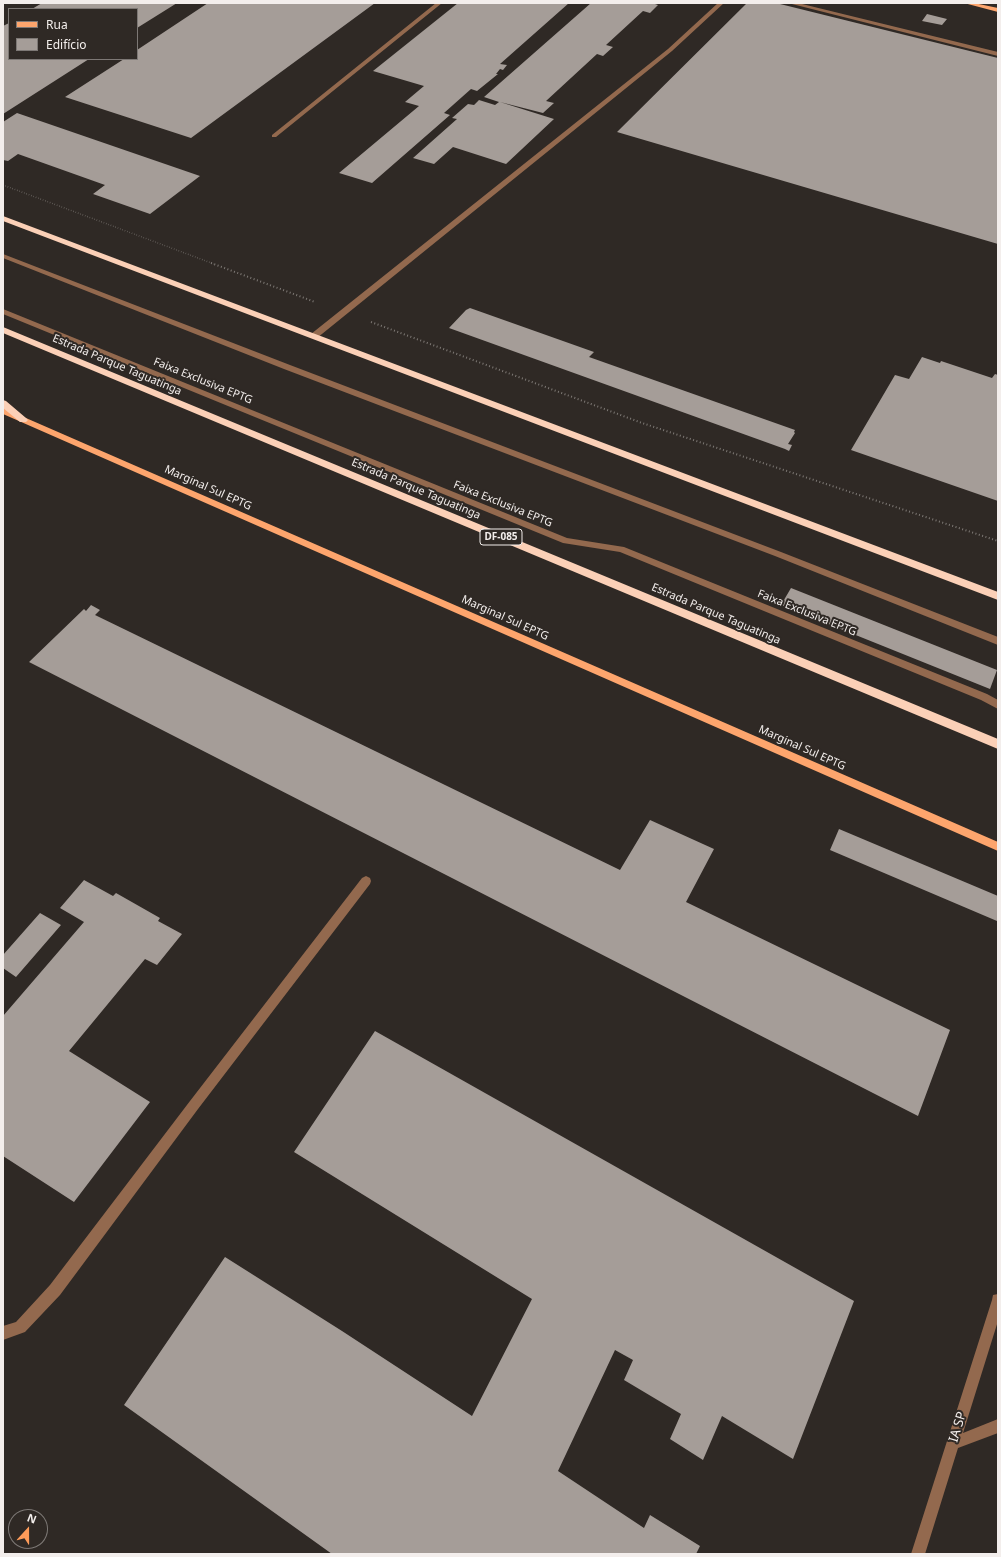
<!DOCTYPE html>
<meta charset="utf-8">
<style>
body{margin:0}
#map{position:relative;width:1001px;height:1557px;overflow:hidden;background:#2f2925;font-family:"Noto Sans",sans-serif}
canvas{display:block}
.frame{position:absolute;inset:0;border:4px solid #f3eeec;pointer-events:none}
.legend{position:absolute;left:8px;top:8px;width:130px;height:52px;box-sizing:border-box;background:#2f2925;border:1px solid #7d7875;margin:0;padding:5px 7px;list-style:none;font-size:12px;color:#f3eeec}
.legend li{display:flex;align-items:center;gap:8px;height:20px}
.legend b{width:20px;border:1px solid #7d7875}
.north{position:absolute;left:8px;top:1509px;width:40px;height:40px;box-sizing:border-box;background:#2f2925;border:1px solid #7d7875;border-radius:50%;rotate:21deg;font-size:11px;font-weight:700;line-height:16px;text-align:center;color:#f3eeec}
.north::after{content:'';display:block;margin:auto;width:14px;height:18px;background:#fe9b59;clip-path:polygon(50% 0,100% 100%,50% 72%,0 100%)}
</style>
<div id="map">
<canvas width="1001" height="1557"></canvas>
<div class="frame"></div>
<ul class="legend">
<li><b style="height:5px;background:#fda56d"></b>Rua</li>
<li><b style="height:11px;background:#a59d98"></b>Edifício</li>
</ul>
<div class="north">N</div>
</div>
<script>
const ctx = document.querySelector('canvas').getContext('2d');
ctx.lineJoin = 'round';
function fillPath(path, color) { ctx.fillStyle = color; ctx.fill(path, 'evenodd'); }
const toPath = rows => new Path2D(rows.map(r => 'M' + r).join(''));
function strokePath(path, color, width, dash) { ctx.strokeStyle = color; ctx.lineWidth = width; ctx.lineCap = dash ? 'butt' : 'round'; ctx.setLineDash(dash || []); ctx.stroke(path); }
function label(font, color, halo, rows, align = 'center') {
  ctx.font = font + ' "Noto Sans",sans-serif'; ctx.lineWidth = 4; ctx.setLineDash([]); ctx.textBaseline = 'middle'; ctx.strokeStyle = halo; ctx.fillStyle = color; for (const [text, x, y, turn = 0] of rows) {
    ctx.save(); ctx.translate(x, y); ctx.rotate((+turn || 0) * Math.PI / 180); ctx.textAlign = isNaN(turn) ? turn : align; if (halo) ctx.strokeText(text, 0, 0); ctx.fillText(text, 0, 0); ctx.restore();
  }
}
const building = toPath([
 [42,3,177,3,137,28,137,9,32,9],
 [208,3,375,3,191,138,65,97,124,59,137,59,137,50],
 [458,3,569,3,500,64,507,65,503,70,500,69,496,74,498,74,477,91,471,89,444,113,450,115,372,183,339,173,419,106,405,102,424,86,373,71],
 [591,3,652,3,658,5,650,13,643,11,606,45,613,47,603,56,597,54,546,101,554,103,543,113,500,102,554,119,506,164,453,147,434,164,413,158,457,119,452,118,468,104,474,105,479,100,495,105,499,102,484,97],
 [747,3,776,3,998,58,998,244,617,132],
 [927,14,947,19,942,25,922,21],
 [9,23,9,59,89,59,3,114,3,26],
 [17,113,200,176,150,214,93,194,105,185,18,154,8,161,3,160,3,122],
 [470,308,594,352,589,357,795,430,794,432,795,433,788,444,792,445,789,451,785,449,449,328,466,310],
 [922,357,940,363,941,361,992,378,995,374,998,375,998,501,851,450,895,375,909,379],
 [791,588,997,670,990,689,781,605],
 [91,605,100,610,95,615,620,870,650,820,714,849,686,902,950,1030,918,1116,29,662,84,609,86,611],
 [839,829,998,896,997,921,830,850],
 [84,880,113,896,116,893,160,918,158,921,182,934,157,965,145,959,69,1051,150,1102,74,1202,3,1156,3,1016,84,922,60,908],
 [40,913,61,925,16,977,3,968,3,955],
 [375,1031,854,1301,793,1459,722,1416,703,1460,670,1439,681,1414,624,1380,633,1360,615,1350,558,1471,644,1528,650,1515,700,1546,696,1554,332,1554,124,1405,225,1257,342,1331,472,1416,532,1299,294,1152]
]);
const pathFar1 = toPath([
 [3,185,214,264]
]);
const path = toPath([
 [211,263,315,302],
 [371,322,642,423,998,541]
]);
const minor = toPath([
 [436,3,442,3,276,137,272,137,272,135,436,3],
 [718,3,724,3,672,51,317,338,311,338,311,334,668,49,718,3],
 [788,3,798,3,998,52,998,56,788,3],
 [3,254,290,365,781,552,998,637,998,645,775,556,284,369,3,258,3,254],
 [3,309,567,538,624,547,987,694,998,700,998,709,981,700,620,552,563,543,3,314,3,309],
 [366,876,370,878,371,881,370,884,198,1109,60,1295,25,1332,3,1340,3,1326,16,1322,50,1285,190,1101,362,878,366,876],
 [998,1294,998,1321,963,1433,998,1419,998,1433,958,1448,925,1554,911,1554,992,1300,993,1295,998,1294]
]);
const major = toPath([
 [964,3,974,3,998,8,998,12,964,3],
 [3,408,998,842,998,851,3,414,3,408]
]);
const highway = toPath([
 [3,216,998,592,998,600,3,221,3,216],
 [3,327,998,739,998,749,3,333,3,327],
 [3,400,6,401,26,418,28,420,26,422,20,422,3,408,3,400]
]);
const shields = [
 [501,537,42]
];
const shieldNames = [
 ["DF-085",501,537]
];
const streetNames = [
 ["Estrada Parque Taguatinga",117,365,23],
 ["Faixa Exclusiva EPTG",203,381,22],
 ["Marginal Sul EPTG",208,488,24],
 ["Estrada Parque Taguatinga",416,489,23],
 ["Faixa Exclusiva EPTG",503,504,22],
 ["Faixa Exclusiva EPTG",807,613,22],
 ["Estrada Parque Taguatinga",716,614,23],
 ["Marginal Sul EPTG",505,618,24],
 ["Marginal Sul EPTG",802,748,24]
];
const nearStreetnames = [
 ["IA SP",958,1427,-73]
];
fillPath(building, '#a59d98');
strokePath(pathFar1, '#7e7975', 1.5, [0.5, 2]);
strokePath(path, '#7e7975', 2, [1, 2.5]);
fillPath(minor, '#93694e');
fillPath(major, '#fda56d');
fillPath(highway, '#fbd0b7');
for (const [x, y, w] of shields) { const box = new Path2D(); box.roundRect(x - w / 2, y - 8, w, 16, 3); ctx.fillStyle = '#2f2925'; ctx.fill(box); strokePath(box, '#f3eeec', 1); }
label('bold 10px', '#f3eeec', null, shieldNames);
label('11px', '#f3eeec', '#2f2925', streetNames);
label('13px', '#f3eeec', '#2f2925', nearStreetnames);
</script>
